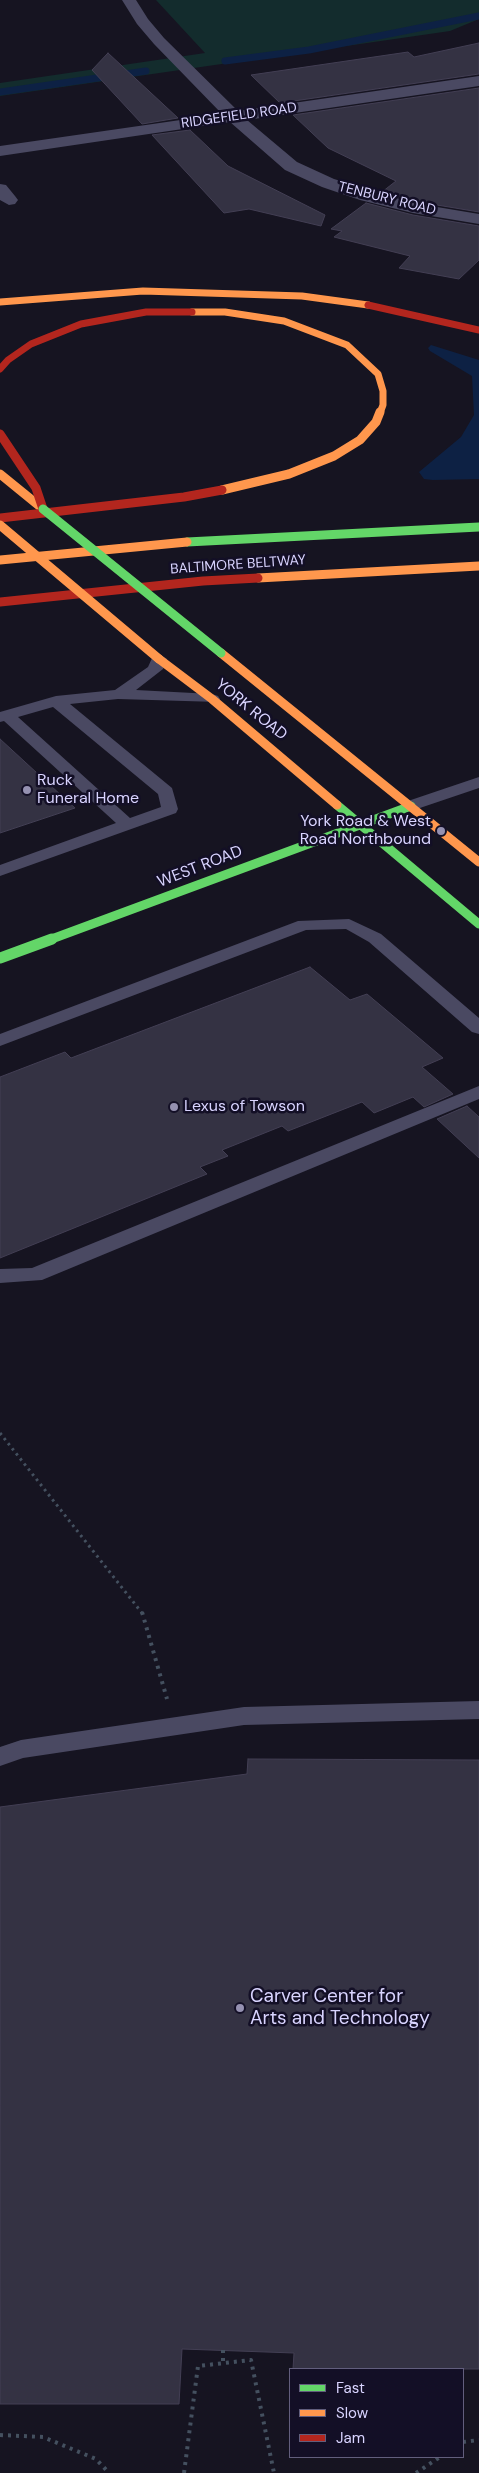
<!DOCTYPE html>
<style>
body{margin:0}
#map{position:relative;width:479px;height:2473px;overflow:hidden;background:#161421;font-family:"DM Sans",sans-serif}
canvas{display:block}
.legend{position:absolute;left:289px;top:2368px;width:175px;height:90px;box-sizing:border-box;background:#130f26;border:1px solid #625e7d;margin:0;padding:6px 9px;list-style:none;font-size:15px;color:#d9d4ff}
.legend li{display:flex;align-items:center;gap:10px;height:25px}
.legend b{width:25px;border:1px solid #625e7d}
</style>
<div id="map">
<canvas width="479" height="2473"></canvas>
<ul class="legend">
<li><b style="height:6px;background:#63d668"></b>Fast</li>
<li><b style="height:6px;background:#ff974d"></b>Slow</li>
<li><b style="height:6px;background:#b3261e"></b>Jam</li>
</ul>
</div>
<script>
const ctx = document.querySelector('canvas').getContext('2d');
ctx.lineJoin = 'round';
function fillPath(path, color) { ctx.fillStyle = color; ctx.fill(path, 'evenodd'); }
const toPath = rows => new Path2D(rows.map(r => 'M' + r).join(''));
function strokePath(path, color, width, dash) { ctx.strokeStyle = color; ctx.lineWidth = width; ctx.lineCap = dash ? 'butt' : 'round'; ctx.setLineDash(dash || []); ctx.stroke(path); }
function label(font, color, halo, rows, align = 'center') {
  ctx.font = font + ' "DM Sans",sans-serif'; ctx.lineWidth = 5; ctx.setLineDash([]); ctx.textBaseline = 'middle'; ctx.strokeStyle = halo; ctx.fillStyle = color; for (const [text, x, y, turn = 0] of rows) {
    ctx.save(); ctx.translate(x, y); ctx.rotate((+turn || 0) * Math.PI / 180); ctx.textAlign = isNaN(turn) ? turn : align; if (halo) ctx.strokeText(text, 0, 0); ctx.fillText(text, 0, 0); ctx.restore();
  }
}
const green = toPath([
 [156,0,479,0,479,19,450,31,0,96,0,83,205,53]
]);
const water = toPath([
 [431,345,479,360,479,479,433,480,424,479,419,472,461,437,474,415,472,376,430,351,428,348]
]);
const stream = toPath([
 [225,61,309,50,479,16],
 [0,92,146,71]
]);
const building = toPath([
 [479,43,479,74,280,103,251,75,408,52,414,57,479,43],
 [108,53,178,118,142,124,92,70,108,53],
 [479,88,479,212,413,201,382,192,396,181,328,148,293,115,479,88],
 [190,130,228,166,325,215,321,226,249,209,224,213,152,135,190,130],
 [366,203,413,215,479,226,479,260,459,279,399,268,410,256,334,237,342,231,331,229,366,203],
 [0,739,75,808,0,833,0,739],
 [310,967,350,1000,367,994,443,1058,422,1067,453,1094,424,1107,413,1097,374,1113,362,1102,288,1131,282,1126,222,1150,228,1156,200,1167,207,1174,0,1258,0,1077,65,1052,71,1058,310,967],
 [467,1106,479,1117,479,1158,437,1119,467,1106],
 [248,1759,479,1760,479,2369,293,2369,294,2353,182,2349,179,2404,0,2404,0,1807,247,1774,248,1759]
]);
const pathFar1 = toPath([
 [0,1433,142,1613]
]);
const path = toPath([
 [142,1612,167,1699],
 [223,2350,223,2363],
 [0,2435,43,2437,96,2459,109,2473],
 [463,2442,479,2440],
 [184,2473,198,2366,251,2360,274,2473],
 [416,2473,440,2457]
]);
const lane = toPath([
 [159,654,167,659,163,669,136,690,212,694,218,696,220,699,218,702,118,699,70,704,172,788,178,809,176,813,0,876,0,865,116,823,4,721,0,722,0,712,56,696,115,690,148,667,153,656,159,654],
 [53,707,158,794,161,807,130,818,18,717,53,707],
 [479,777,479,788,411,811,405,810,403,806,405,802,479,777],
 [349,919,381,934,479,1018,479,1034,472,1032,369,942,346,929,306,930,0,1046,0,1034,298,921,349,919],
 [479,1086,479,1099,42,1280,0,1283,0,1269,32,1268,479,1086],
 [479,1701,479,1719,244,1725,23,1758,0,1766,0,1747,21,1740,244,1707,479,1701]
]);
const street = toPath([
 [122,0,136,0,148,19,164,38,238,111,479,76,479,86,247,120,297,162,334,179,413,203,479,214,479,224,413,213,360,200,322,187,285,170,230,122,0,156,0,146,222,114,154,44,137,24,122,0],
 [0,184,6,185,15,196,18,200,15,204,9,205,0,200,0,184]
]);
const fastFar1 = toPath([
 [187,542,479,527],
 [337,805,479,924],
 [49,940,411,806]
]);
const fast = toPath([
 [0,958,52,939]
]);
const slowFar1 = toPath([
 [0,302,143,291,302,296,368,305],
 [192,312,225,312,284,321,347,345,378,374,383,391,383,405,380,413]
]);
const slow = toPath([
 [0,474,43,509],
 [222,490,289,474,334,456,360,440,376,422,380,412],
 [0,560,187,542],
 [258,578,479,566],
 [221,653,479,862],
 [159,659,212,699,337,805]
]);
const jamFar1 = toPath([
 [368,305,479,330],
 [0,369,8,360,31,344,81,324,146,312,192,312]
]);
const jam = toPath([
 [0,434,36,488,43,509],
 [0,518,184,497,222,490],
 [0,602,203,581,258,578]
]);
const fastBridge = toPath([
 [43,509,221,653]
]);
const slowBridge = toPath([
 [0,525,159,659]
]);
const markers = [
 [27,790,5,"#9591b1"],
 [441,831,5,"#9591b1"],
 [174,1107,5,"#9591b1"],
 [240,2008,5,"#9591b1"]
];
const farStreetnames = [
 ["RIDGEFIELD ROAD",239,116,-8],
 ["TENBURY ROAD",387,199,14],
 ["BALTIMORE BELTWAY",238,565,-4]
];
const streetNames = [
 ["YORK ROAD",251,710,39],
 ["WEST ROAD",200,867,-21]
];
const poiNames = [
 ["Ruck",37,781],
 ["Funeral Home",37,799],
 ["York Road & West",431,822,"right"],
 ["Road Northbound",431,840,"right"],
 ["Lexus of Towson",184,1107]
];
const nearPoinames = [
 ["Carver Center for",250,1997],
 ["Arts and Technology",250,2019]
];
fillPath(green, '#132c2d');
fillPath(water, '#0d2144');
strokePath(stream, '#0d2144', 7);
fillPath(building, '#343243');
strokePath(building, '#433f54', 1);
strokePath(pathFar1, '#44505f', 3, [2.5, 4]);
strokePath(path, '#44505f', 4, [3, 5]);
fillPath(lane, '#4a4962');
fillPath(street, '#4a4962');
strokePath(fastFar1, '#63d668', 9);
strokePath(fast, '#63d668', 11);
strokePath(slowFar1, '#ff974d', 7);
strokePath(slow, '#ff974d', 9);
strokePath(jamFar1, '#b3261e', 7);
strokePath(jam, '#b3261e', 9);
strokePath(fastBridge, '#63d668', 9);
strokePath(slowBridge, '#ff974d', 9);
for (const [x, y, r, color] of markers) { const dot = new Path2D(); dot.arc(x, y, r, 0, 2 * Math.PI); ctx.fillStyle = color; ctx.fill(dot); strokePath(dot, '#130f26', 2); }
label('14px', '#d9d4ff', '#130f26', farStreetnames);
label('16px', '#d9d4ff', '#130f26', streetNames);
label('16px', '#d9d4ff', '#130f26', poiNames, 'left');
label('19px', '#d9d4ff', '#130f26', nearPoinames, 'left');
</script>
